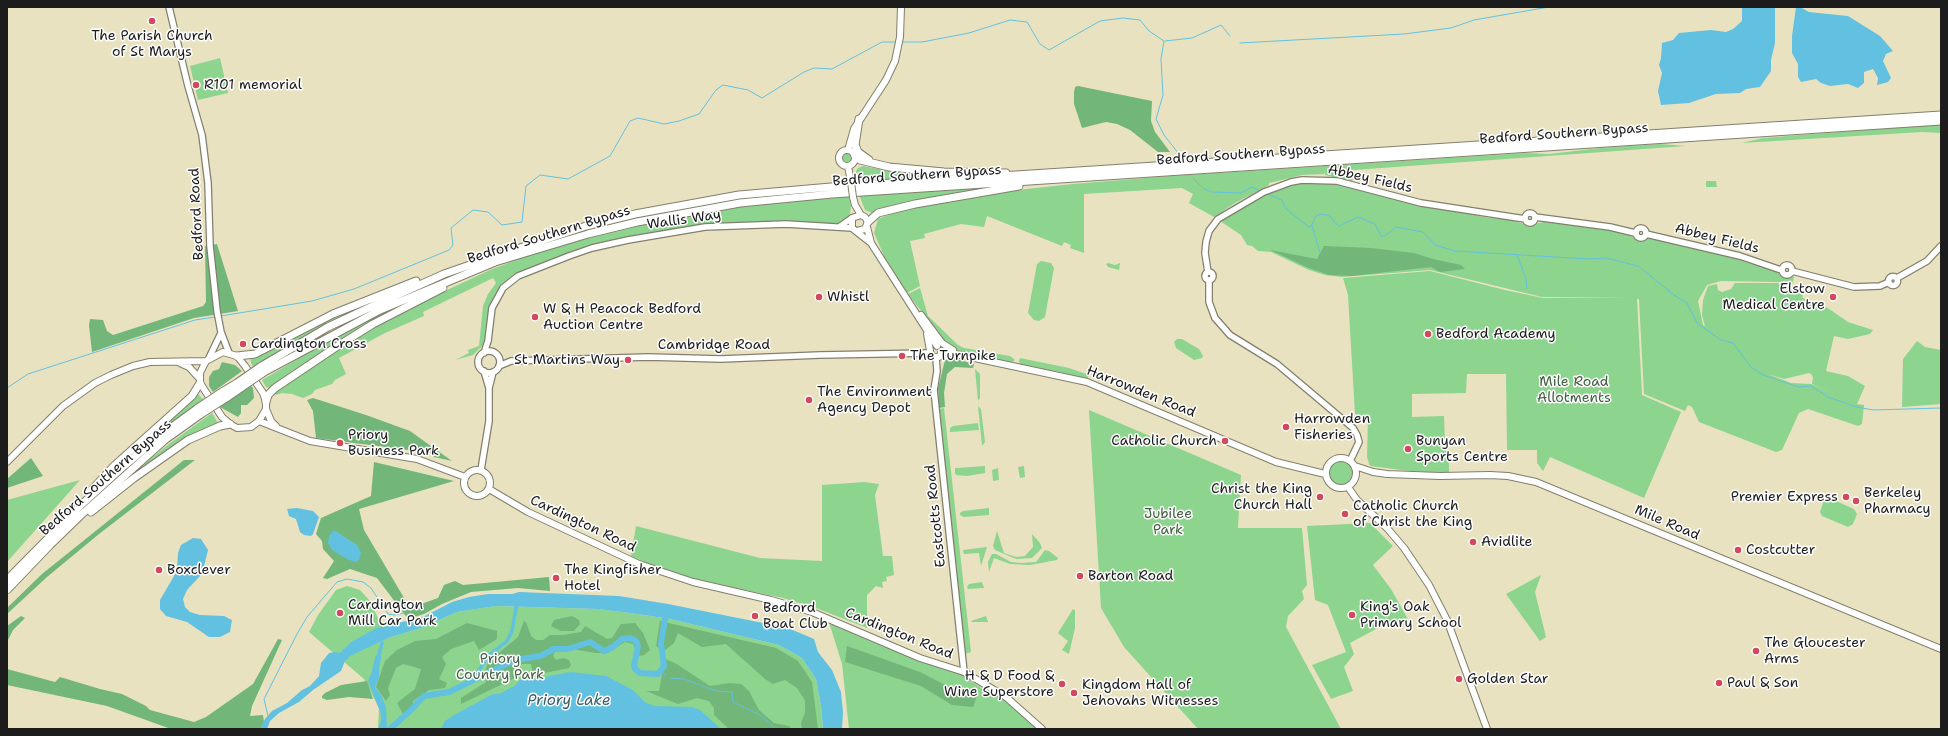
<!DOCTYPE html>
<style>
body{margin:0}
#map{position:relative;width:1948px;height:736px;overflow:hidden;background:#e9e2c1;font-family:"Shantell Sans",sans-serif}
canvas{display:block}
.frame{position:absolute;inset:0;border:8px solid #1c1c1c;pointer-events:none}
</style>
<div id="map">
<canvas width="1948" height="736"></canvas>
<div class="frame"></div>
</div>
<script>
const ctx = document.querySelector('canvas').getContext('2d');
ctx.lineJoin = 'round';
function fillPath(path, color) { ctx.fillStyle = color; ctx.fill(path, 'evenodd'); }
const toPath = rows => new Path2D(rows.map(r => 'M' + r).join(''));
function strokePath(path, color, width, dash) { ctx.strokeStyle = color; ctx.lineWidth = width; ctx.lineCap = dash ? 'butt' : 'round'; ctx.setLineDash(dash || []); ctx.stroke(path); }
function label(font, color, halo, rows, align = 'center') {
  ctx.font = font + ' "Shantell Sans",sans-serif'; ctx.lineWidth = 3; ctx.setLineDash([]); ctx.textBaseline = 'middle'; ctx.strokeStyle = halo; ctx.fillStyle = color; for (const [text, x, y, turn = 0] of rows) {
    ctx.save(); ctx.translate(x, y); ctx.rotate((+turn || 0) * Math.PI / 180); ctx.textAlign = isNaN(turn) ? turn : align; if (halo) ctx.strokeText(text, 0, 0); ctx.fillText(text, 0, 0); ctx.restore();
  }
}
const green = toPath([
 [220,58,228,93,198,100,190,66],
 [1941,124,1941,133,1922,132,1742,143,1763,138],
 [1660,144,1686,146,1326,172,1346,171,1346,175,1353,176,1352,182,1325,175,1325,172,1324,174,1302,175,1269,183,1269,185,1235,203,1214,217,1189,203,1193,194,1182,188,1084,194,1084,253,1070,248,1071,245,1064,242,1062,246,987,216,984,227,961,224,924,234,925,238,910,241,920,286,907,293,885,258,874,233,878,219,901,210,989,193,1073,184,1170,176,1525,153,1549,154,1601,148],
 '841 158a6 6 0 1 1 12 0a6 6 0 1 1-12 0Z',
 [863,166,878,169,913,172,982,174,857,183,856,171,858,168],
 [1302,181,1336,183,1402,200,1489,218,1506,219,1528,225,1549,221,1612,229,1638,239,1654,238,1735,257,1748,263,1765,266,1784,276,1794,277,1792,284,1778,282,1721,281,1707,285,1698,301,1703,325,1705,326,1702,315,1703,300,1708,286,1717,284,1718,290,1722,292,1731,289,1735,283,1779,283,1797,288,1804,292,1802,297,1813,305,1819,302,1848,322,1873,330,1870,334,1848,339,1834,336,1826,371,1848,376,1865,386,1857,404,1864,405,1862,424,1858,426,1808,409,1799,413,1782,450,1776,452,1699,422,1692,407,1688,405,1685,411,1644,394,1639,299,1637,299,1642,395,1681,412,1644,498,1550,457,1543,471,1537,463,1537,450,1507,450,1506,374,1467,374,1466,393,1412,394,1412,417,1444,416,1445,442,1449,442,1449,473,1410,471,1370,466,1367,457,1368,417,1355,414,1348,295,1343,278,1430,271,1505,290,1543,298,1630,297,1542,297,1430,270,1342,277,1325,275,1309,270,1271,252,1258,251,1252,246,1247,245,1241,235,1220,221,1253,200,1284,186],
 [1809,373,1812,375,1813,378,1812,384,1832,393,1811,384,1791,383,1768,374,1784,379],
 [1706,181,1716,181,1717,187,1706,187],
 [988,186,988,188,911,201,874,214,865,210,859,195],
 [849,196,851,207,850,214,847,220,839,224,773,221,705,224,630,236,592,245,517,274,501,286,493,298,489,312,485,343,473,355,455,360,469,353,468,350,479,346,483,306,488,294,496,283,493,278,423,312,424,316,385,333,339,358,346,374,335,380,332,384,315,390,312,394,303,398,292,394,282,393,276,395,274,393,278,388,337,349,402,311,490,270,537,252,637,223,741,205],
 [1041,261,1051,263,1054,268,1045,317,1039,321,1034,320,1028,313,1037,264],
 [1108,263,1115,265,1120,263,1119,270,1108,267,1106,264],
 [920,288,928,316,958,345,964,348,1010,356,1015,360,1010,364,986,359,952,348,945,342,908,294],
 [394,292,254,368,251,363,250,356,314,326],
 [424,293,326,350,270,388,266,387,262,380,335,337],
 [1177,339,1182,339,1199,349,1203,356,1202,358,1194,360,1176,348,1174,342],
 [1917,341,1925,347,1941,350,1941,404,1902,407,1903,359],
 [1020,358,1069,368,1089,375,1087,380,1060,372,1020,365,1019,361],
 [975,369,980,374,980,398,978,401],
 [196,394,198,394,204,400,119,466],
 [978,406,981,409,985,442,982,446],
 [944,408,971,652,965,654,939,409],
 [1089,410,1241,475,1238,528,1302,528,1307,585,1302,591,1304,599,1288,616,1286,627,1341,729,1198,729,1124,647,1101,608],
 [212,413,218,423,207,427,186,439,106,494,169,444],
 [978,423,979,430,950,432,950,428,953,426],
 '1328 473a13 13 0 1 1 26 0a13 13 0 1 1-26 0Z',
 [985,466,985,473,967,476,956,475,955,473,955,468,957,468],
 [1024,466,1025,477,1020,478,1018,467],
 [998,468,999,480,993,481,992,470],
 [80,480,7,562,7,500],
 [864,482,879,484,875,495,883,556,892,556,894,575,886,577,887,581,882,582,883,588,876,586,867,595,867,628,816,608,783,598,693,579,656,567,631,556,636,526,760,558,822,561,822,485],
 [1829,498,1854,509,1857,514,1853,524,1848,527,1822,516,1820,512,1824,500],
 [989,508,989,515,964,517,960,515,960,513,963,511],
 [1370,523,1393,546,1373,565,1391,589,1409,621,1378,628,1350,643,1354,654,1344,667,1353,691,1331,699,1312,665,1346,652,1328,605,1315,600,1307,526],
 [997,531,1004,553,1016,557,1025,556,1033,547,1032,534,1040,543,1042,548,1032,558,1016,559,995,550,993,546],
 [987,547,981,566,979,553,964,554,963,550],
 [1045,550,1049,551,1058,558,1057,560,1030,565,1010,564,994,558,989,572,988,562,992,554,996,554,1011,562,1021,563,1036,562],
 [1541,575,1535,592,1546,637,1540,641,1506,594],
 [982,582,984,588,968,589,967,587,969,584],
 [347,586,360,590,369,600,388,638,421,628,457,612,495,606,599,609,630,613,670,619,779,645,802,658,816,679,821,706,823,729,378,729,379,708,364,679,309,632,318,615,336,590],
 [1073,609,1075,610,1075,628,1069,654,1062,650,1068,641,1058,633],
 [986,616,988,622,972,622,971,621],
 [829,622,960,674,983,689,987,688,1005,699,1039,729,849,729,842,664]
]);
const forest = toPath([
 [1078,86,1152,101,1151,121,1155,132,1170,152,1158,152,1130,130,1117,124,1106,122,1082,128,1074,104,1074,92,1075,87],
 [217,244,238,311,194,318,92,352,89,325,90,319,103,320,107,331,113,335,203,306,206,302,205,246],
 [1324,246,1371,248,1414,253,1433,259,1461,265,1465,269,1440,272,1431,267,1352,276,1329,275,1309,268,1270,250,1317,259],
 [953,358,974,364,973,368,955,367,947,374,944,393,945,407,939,408,938,388,945,360],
 [222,362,235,365,242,371,213,392,209,386,209,377,213,371,219,369],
 [250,385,253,388,254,398,247,405,241,405,241,413,238,417,220,407,224,402],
 [313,398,366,415,410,431,452,461,434,457,425,448,416,451,316,438,313,411,307,400],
 [31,458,43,476,7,488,7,479],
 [184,460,195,460,99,534,47,577,7,614,7,608,42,574],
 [374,462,454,481,359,509,364,530,410,608,438,598,444,585,455,581,463,585,549,577,550,591,518,588,471,592,442,604,424,614,408,619,377,578,350,569,327,579,323,578,334,561,323,549,322,541,316,534,321,518,371,496],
 [21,616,25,618,13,630,7,642,7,626],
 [572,616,579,620,580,624,574,631,561,631,551,626,554,620],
 [524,621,526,622,531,636,536,640,543,640,550,635,563,635,581,632,585,626,607,639,612,638,621,624,635,623,643,633,650,650,644,655,638,656,633,644,625,642,608,653,595,653,578,650,570,647,557,647,553,656,556,660,563,658,569,660,571,665,569,668,530,676,528,675,532,669,531,664,522,664,513,670,515,678,461,704,461,698,486,682,485,673,487,665,495,656,518,637],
 [660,621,776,648,798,661,812,682,818,729,802,729,801,723,805,713,805,700,797,688,785,680,773,684,765,679,726,644,702,647,678,633,674,643,664,651,656,646],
 [467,623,497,631,497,639,479,650,474,641,451,649,442,657,446,664,439,679,447,683,445,688,429,690,413,701,413,708,403,714,397,703,415,689,421,669,403,664,396,668,388,688,390,695,386,701,376,687,385,661,397,650,415,641,436,639],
 [278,639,282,640,252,706,250,716,263,715,265,729,171,729,107,706,7,685,7,669,55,682,60,677,100,689,122,694,146,706,150,710,194,722,206,717,253,684],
 [847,646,920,672,961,693,977,696,973,707,952,705,921,686,845,662],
 [665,659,675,663,710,686,730,683,741,684,749,691,759,710,774,723,789,726,791,729,729,729,714,715,714,708,709,701,697,698,678,704,646,691,659,691],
 [367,681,373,699,349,697,327,700,322,698,322,696,325,693,341,685]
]);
const water = toPath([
 [1742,7,1775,7,1775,43,1771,60,1771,71,1760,87,1746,89,1740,93,1716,94,1689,103,1661,105,1658,91,1662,73,1659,65,1661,58,1662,43,1673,40,1679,33,1711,30,1726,32,1733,29,1742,21],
 [1796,7,1800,7,1809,12,1848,16,1880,36,1893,51,1886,54,1883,61,1891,78,1888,82,1877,85,1878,78,1873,69,1864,72,1864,83,1858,88,1848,84,1830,86,1821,83,1816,79,1801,82,1798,77,1798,64,1792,53,1792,36],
 [297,508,313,511,319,517,313,534,311,536,304,535,300,532,296,519,289,516,287,509],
 [334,530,357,545,361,553,359,560,356,562,349,560,332,550,328,543,329,536],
 [193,538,201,539,208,550,204,566,200,576,187,590,183,599,185,607,190,612,200,615,224,616,232,620,230,632,220,637,209,637,187,622,166,616,160,609,160,600,177,571,178,553,181,545],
 [519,592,619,596,668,604,788,628,814,639,818,652,832,670,841,692,843,712,842,729,823,729,821,706,816,679,802,658,779,645,670,619,630,613,598,609,496,606,457,612,421,628,388,638,350,656,345,661,341,671,313,690,299,702,279,713,270,721,267,729,260,729,265,719,272,711,287,703,302,690,310,686,319,676,321,663,329,653,335,652,340,653,351,642,377,628,423,617,452,602,469,597,488,594,512,594],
 [375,665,377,665,379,670,379,678,375,687,381,695,386,707,387,729,378,729,381,721,381,714,368,681],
 [571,672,606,676,633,690,646,703,655,706,692,707,700,710,721,729,441,729,445,721,454,715,493,694,499,694,516,685,520,680,540,680,549,676]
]);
const stream = toPath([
 [1165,41,1192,38,1221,25,1230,36],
 [903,42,922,42,969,33,1010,20,1027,22,1040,44,1049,50,1100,21,1123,18,1140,20,1149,31,1164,41,1161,59,1163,95,1156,119,1164,135,1179,154],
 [1240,43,1404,34,1451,28,1474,20,1549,7],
 [1193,178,1204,189,1212,192,1241,193,1252,187,1260,191],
 [1267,194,1282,200,1286,209,1309,227,1312,225,1315,217,1320,214,1327,215,1331,217,1335,223,1339,226,1358,217,1375,224,1381,236,1385,236,1396,227,1423,232,1435,245,1455,251,1588,259,1606,258,1638,266,1674,295,1687,303,1697,323,1721,340,1733,343,1751,367,1763,375,1799,387,1811,386,1828,397,1857,407,1873,410,1941,408],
 [1312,226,1320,253],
 [1517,255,1526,279,1527,289],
 [221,316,312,301,354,289,449,250,453,245,451,228,473,210,488,212,502,225,522,222,526,186,540,175,568,179,610,156,630,121,638,118,664,124,679,121,699,114,716,90,723,85,748,90,762,98,804,72,814,68,832,69,882,42,895,42],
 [7,388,28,374,195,320,215,317],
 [661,670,666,676],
 [670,678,684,679,716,691,732,692,733,702,760,715,776,729],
 [961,697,967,698],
 [268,716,264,699,297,634,307,617,337,582,347,579,363,582,371,588,388,614,395,615,404,613,411,620]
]);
const canal = toPath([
 [378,658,382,643],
 [473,681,487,657,507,641,512,631,517,602]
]);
const river = toPath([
 [375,671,378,658],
 [390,729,412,709,424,696,449,692,515,660,540,656,554,649,568,649,590,642,604,651,613,647,622,639,630,638,636,641,638,646,634,666,635,669,640,673,658,674,664,666,661,643,666,613]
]);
const secondary = toPath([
 [169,7,188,86,202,135,208,183,210,246,217,311,221,332,229,353],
 '1525 218a5 5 0 1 1 10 0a5 5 0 1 1-10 0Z',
 [1535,217,1610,227,1635,233],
 [839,227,852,218],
 '1636 233a5 5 0 1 1 10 0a5 5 0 1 1-10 0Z',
 [1646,234,1740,256,1781,270],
 '1782 270a5 5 0 1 1 10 0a5 5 0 1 1-10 0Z',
 [1792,271,1854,287,1880,286,1889,282],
 [1208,272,1205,253,1206,242,1209,231,1218,219,1264,192,1291,182,1302,180,1337,181,1421,203,1525,219],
 '1205 276a4 4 0 1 1 8 0a4 4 0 1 1-8 0Z',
 '1888.5 281a4.5 4.5 0 1 1 9 0a4.5 4.5 0 1 1-9 0Z',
 [1897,278,1927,261,1941,246],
 [1209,280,1209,302,1215,318,1223,327,1230,335,1277,364,1353,428,1357,435,1359,442,1350,461],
 '478 362a11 11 0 1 1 22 0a11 11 0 1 1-22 0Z',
 [484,353,488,341,492,308,503,288,518,276,569,256,592,248,628,240,705,227,786,224,852,228],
 [209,358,221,333],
 [936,358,937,371,934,390,964,672],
 [499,366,511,361,648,357,721,359,820,355,930,353],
 [484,371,489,388],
 [481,470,489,421,489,388,493,372]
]);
const primary = toPath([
 '839 158a8 8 0 1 1 16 0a8 8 0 1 1-16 0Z',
 [848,150,854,129,886,80,895,61,900,37,901,7],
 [848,166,851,182],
 [853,197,855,205,861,215,865,217,868,222,865,229,857,231],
 [861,215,852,218,852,228,871,243,937,346],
 [867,227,871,243],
 [921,315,942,343,953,350],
 [927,334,931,356,933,357,939,357,942,351],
 [942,351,1087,382,1276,462,1325,474],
 [223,352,237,356,245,366,263,393,266,402,266,409,259,421,251,427,237,428,230,424,222,417,200,383,200,373,206,361,223,352],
 [180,363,189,367,199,378],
 [266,409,271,421,276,426],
 [259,421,310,441,417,459,465,477],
 '1326 473a15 15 0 1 1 30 0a15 15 0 1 1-30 0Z',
 [7,462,63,406,95,383,111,375,133,366,150,362,206,361],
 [1355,466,1373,472,1387,474,1440,476,1490,475,1508,476,1536,482,1941,649],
 '464 483a13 13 0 1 1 26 0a13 13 0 1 1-26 0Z',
 [1348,487,1357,500,1387,528,1404,548,1429,585,1447,620,1487,729],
 [489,489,528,512,639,564,693,582,771,600,812,612,920,658,964,672,1006,697,1042,729]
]);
const highway = toPath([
 [859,119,855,145,858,152,869,160],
 [855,156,860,160,889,167,944,172,1006,173],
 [868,222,878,213,915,204,1019,186],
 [237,356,255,354,333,314,416,281],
 [260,367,328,327,375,305,444,274,493,257,586,226,635,214,739,195,831,187,1941,115],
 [264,372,380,310,495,262,588,234,637,222,740,203,832,194,1941,121],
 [222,392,237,383],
 [226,398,242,387],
 [266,402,268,395,275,388,336,347,373,324,443,288],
 [89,493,115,465,192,396,200,383],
 [91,512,134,478,188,440,220,426,230,424],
 [7,580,81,505,124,466,161,435,198,408],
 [7,590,50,545,81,515,166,439,201,414]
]);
const primaryBridge = toPath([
 [851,182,853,197]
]);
const highwayBridge = toPath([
 [237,383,260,367],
 [242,387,264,372],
 [198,408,222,392],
 [201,414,226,398]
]);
const markers = [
 [152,21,4,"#d1495b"],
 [196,85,4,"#d1495b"],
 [819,297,4,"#d1495b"],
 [1833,297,4,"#d1495b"],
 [535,317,4,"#d1495b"],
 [1428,334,4,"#d1495b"],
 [243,344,4,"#d1495b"],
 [902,356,4,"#d1495b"],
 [628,360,4,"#d1495b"],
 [809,400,4,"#d1495b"],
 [1286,427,4,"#d1495b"],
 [1225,441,4,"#d1495b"],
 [340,443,4,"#d1495b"],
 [1408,449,4,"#d1495b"],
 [1320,497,4,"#d1495b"],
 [1846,497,4,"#d1495b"],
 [1856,501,4,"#d1495b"],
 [1345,514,4,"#d1495b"],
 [1473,542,4,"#d1495b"],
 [1738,550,4,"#d1495b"],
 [159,570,4,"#d1495b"],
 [1080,576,4,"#d1495b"],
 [556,578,4,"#d1495b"],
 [340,613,4,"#d1495b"],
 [1352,615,4,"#d1495b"],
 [755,616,4,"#d1495b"],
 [1756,651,4,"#d1495b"],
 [1459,679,4,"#d1495b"],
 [1719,683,4,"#d1495b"],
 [1062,684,4,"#d1495b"],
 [1074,693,4,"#d1495b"]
];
const poiNames = [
 ["The Parish Church",152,36,"center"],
 ["of St Marys",152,52,"center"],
 ["R101 memorial",204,85],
 ["Elstow",1825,289,"right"],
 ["Medical Centre",1825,305,"right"],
 ["Whistl",827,297],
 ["W & H Peacock Bedford",543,309],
 ["Auction Centre",543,325],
 ["Bedford Academy",1436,334],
 ["Cardington Cross",251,344],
 ["The Turnpike",910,356],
 ["St Martins Way",620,360,"right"],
 ["The Environment",817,392],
 ["Agency Depot",817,408],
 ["Harrowden",1294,419],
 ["Fisheries",1294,435],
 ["Priory",348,435],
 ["Business Park",348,451],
 ["Catholic Church",1217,441,"right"],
 ["Bunyan",1416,441],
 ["Sports Centre",1416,457],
 ["Christ the King",1312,489,"right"],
 ["Church Hall",1312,505,"right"],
 ["Berkeley",1864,493],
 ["Pharmacy",1864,509],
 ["Premier Express",1838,497,"right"],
 ["Catholic Church",1353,506],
 ["of Christ the King",1353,522],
 ["Avidlite",1481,542],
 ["Costcutter",1746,550],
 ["Boxclever",167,570],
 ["The Kingfisher",564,570],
 ["Hotel",564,586],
 ["Barton Road",1088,576],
 ["Cardington",348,605],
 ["Mill Car Park",348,621],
 ["King's Oak",1360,607],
 ["Primary School",1360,623],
 ["Bedford",763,608],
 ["Boat Club",763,624],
 ["The Gloucester",1764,643],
 ["Arms",1764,659],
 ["H & D Food &",1054,676,"right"],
 ["Wine Superstore",1054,692,"right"],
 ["Golden Star",1467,679],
 ["Paul & Son",1727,683],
 ["Kingdom Hall of",1082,685],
 ["Jehovahs Witnesses",1082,701]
];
const streetNames = [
 ["Bedford Southern Bypass",1564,134,-4],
 ["Bedford Southern Bypass",1241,155,-4],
 ["Bedford Southern Bypass",917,176,-4],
 ["Abbey Fields",1370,179,13],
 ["Bedford Road",197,214,-93],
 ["Wallis Way",684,220,-8],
 ["Bedford Southern Bypass",549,235,-17],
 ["Abbey Fields",1717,239,14],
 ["Cambridge Road",714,345],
 ["Harrowden Road",1141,392,22],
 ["Bedford Southern Bypass",106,478,-41],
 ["Eastcotts Road",936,516,-96],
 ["Mile Road",1667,523,23],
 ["Cardington Road",583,524,25],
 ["Cardington Road",899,634,22]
];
const parkNames = [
 ["Mile Road",1574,382],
 ["Allotments",1574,398],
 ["Jubilee",1168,514],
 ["Park",1168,530],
 ["Priory",500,659],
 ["Country Park",500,675]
];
const waterNames = [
 ["Priory Lake",569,701]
];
fillPath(green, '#8dd48e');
fillPath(forest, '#72b679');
fillPath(water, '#62c1e0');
strokePath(stream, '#62c1e0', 1);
strokePath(canal, '#62c1e0', 3.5);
strokePath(river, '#62c1e0', 6);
strokePath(secondary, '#827f6e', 8);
strokePath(primary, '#827f6e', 8);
strokePath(highway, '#827f6e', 9);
strokePath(secondary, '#fff', 5.5);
strokePath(primary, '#fff', 6);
strokePath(highway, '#fff', 7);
strokePath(primaryBridge, '#827f6e', 8, []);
strokePath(highwayBridge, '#827f6e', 9, []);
strokePath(primaryBridge, '#fff', 6);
strokePath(highwayBridge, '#fff', 7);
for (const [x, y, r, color] of markers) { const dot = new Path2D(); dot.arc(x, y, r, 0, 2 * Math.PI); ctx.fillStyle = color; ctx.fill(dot); strokePath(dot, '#fff', 1.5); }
label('14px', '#1c1c1c', '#fff', poiNames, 'left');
label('14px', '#1c1c1c', '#fff', streetNames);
label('14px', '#445c44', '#fff', parkNames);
label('italic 15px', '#385e6a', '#fff', waterNames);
</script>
